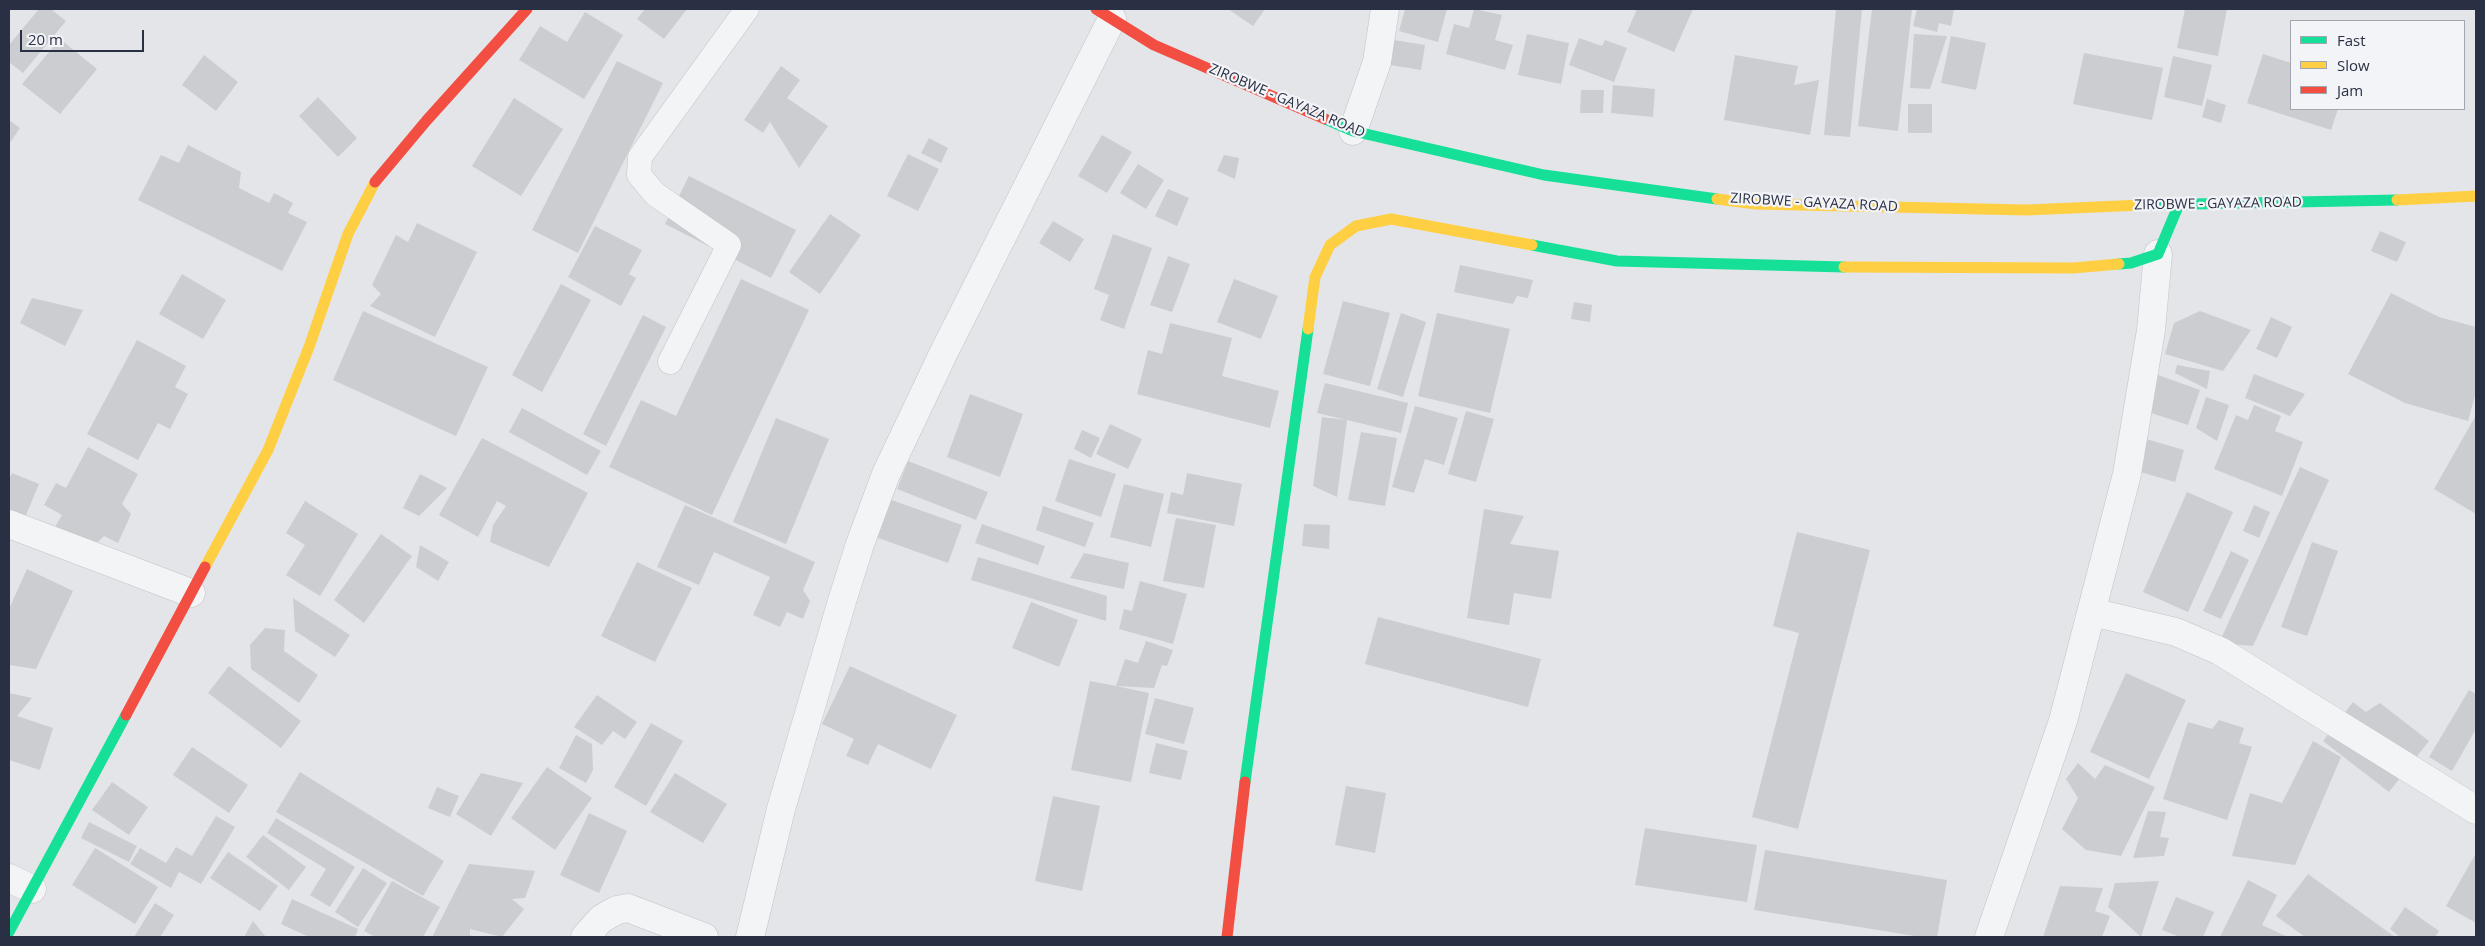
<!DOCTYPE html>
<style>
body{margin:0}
#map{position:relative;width:2485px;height:946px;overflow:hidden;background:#e4e5e9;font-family:"Open Sans",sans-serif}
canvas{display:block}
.frame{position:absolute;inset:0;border:10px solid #2a3043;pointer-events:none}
.legend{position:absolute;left:2290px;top:20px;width:175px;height:90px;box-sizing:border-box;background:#f2f4f8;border:1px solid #a2a6b0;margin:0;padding:6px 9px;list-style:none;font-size:15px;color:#2a3043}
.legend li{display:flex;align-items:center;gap:10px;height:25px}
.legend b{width:25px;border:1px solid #a2a6b0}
.scale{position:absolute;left:20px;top:30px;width:124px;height:22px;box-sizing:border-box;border:2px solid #2a3043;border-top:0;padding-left:6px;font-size:15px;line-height:18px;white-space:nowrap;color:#2a3043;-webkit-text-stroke:4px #f2f4f8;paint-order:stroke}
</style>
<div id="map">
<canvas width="2485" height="946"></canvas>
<div class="frame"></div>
<ul class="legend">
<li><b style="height:6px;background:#16e098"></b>Fast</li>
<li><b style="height:6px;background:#ffcf43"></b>Slow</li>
<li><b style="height:6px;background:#f24e42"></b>Jam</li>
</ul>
<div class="scale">20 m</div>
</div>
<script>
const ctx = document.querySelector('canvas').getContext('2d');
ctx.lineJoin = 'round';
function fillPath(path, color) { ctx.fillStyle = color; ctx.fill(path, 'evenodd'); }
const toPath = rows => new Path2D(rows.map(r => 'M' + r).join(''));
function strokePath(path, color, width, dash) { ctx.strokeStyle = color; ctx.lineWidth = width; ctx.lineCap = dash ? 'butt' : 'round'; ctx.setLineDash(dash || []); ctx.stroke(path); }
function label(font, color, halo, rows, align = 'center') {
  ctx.font = font + ' "Open Sans",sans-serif'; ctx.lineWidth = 4.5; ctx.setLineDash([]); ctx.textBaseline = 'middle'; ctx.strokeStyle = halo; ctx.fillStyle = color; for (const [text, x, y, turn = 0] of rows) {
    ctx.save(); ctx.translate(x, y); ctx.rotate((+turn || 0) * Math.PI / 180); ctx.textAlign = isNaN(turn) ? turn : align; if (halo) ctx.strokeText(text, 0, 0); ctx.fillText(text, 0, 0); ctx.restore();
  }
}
const building = toPath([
 [39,9,51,9,66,21,23,73,9,62,9,45],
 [645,9,687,9,664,39,637,19],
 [1228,9,1265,9,1253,26],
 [1405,9,1447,9,1438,42,1399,31],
 [1474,9,1502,15,1495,40,1513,45,1505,70,1446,54,1454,24,1469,28],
 [1637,9,1693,9,1674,52,1627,32],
 [1836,9,1862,9,1850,137,1824,135],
 [1872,9,1912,9,1898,131,1858,126],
 [1917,9,1954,9,1951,26,1939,23,1937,32,1913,26],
 [2185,9,2227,9,2218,56,2177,48],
 [585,12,623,35,584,99,519,60,540,26,567,42],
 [1527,34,1569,43,1561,84,1518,75],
 [1914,34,1947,36,1930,89,1910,88],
 [1951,36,1986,43,1976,90,1941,83],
 [1579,38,1602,46,1605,40,1627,48,1614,82,1569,65],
 [60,39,97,69,60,114,22,84],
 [1388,39,1425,45,1421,70,1384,64],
 [2084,53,2163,68,2152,120,2073,104],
 [2263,54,2291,63,2291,109,2338,109,2331,130,2247,103],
 [204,55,238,82,216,111,182,85],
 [1735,55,1798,66,1794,85,1819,80,1810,135,1724,120],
 [2173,56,2212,65,2202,106,2164,97],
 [617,61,663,83,578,253,532,230],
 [781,66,800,80,787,98,828,126,799,168,770,122,763,133,744,120],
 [1613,85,1655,89,1653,117,1611,113],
 [1581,90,1604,90,1603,113,1580,113],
 [318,97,357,138,338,157,299,116],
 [514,98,563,129,521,196,472,166],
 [2207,99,2226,105,2221,123,2202,117],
 [1908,104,1932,104,1932,133,1908,133],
 [9,120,20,128,9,144],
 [1102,135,1132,152,1107,193,1078,176],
 [929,138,948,148,941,163,921,153],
 [188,145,241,172,239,188,269,203,274,193,293,203,288,213,307,222,282,271,138,200,161,155,179,163],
 [908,154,939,169,918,211,887,196],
 [1224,155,1239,158,1235,179,1217,171],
 [1138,164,1164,180,1146,209,1120,193],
 [689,176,796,230,771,278,665,224],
 [1168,189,1189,198,1177,226,1155,216],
 [830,214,861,235,820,294,789,272],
 [1053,221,1084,239,1070,262,1039,243],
 [417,223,477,252,435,337,370,306,381,294,372,285,396,235,408,242],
 [595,226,642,250,629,274,636,278,621,306,568,277],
 [2380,231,2406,242,2397,262,2371,251],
 [1113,234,1152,248,1124,329,1100,320,1109,295,1094,289],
 [1168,256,1190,264,1172,312,1150,305],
 [1460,265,1533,280,1528,298,1517,296,1513,304,1454,292],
 [182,274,226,300,203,339,159,314],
 [741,279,809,310,712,515,609,467,641,400,676,416],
 [1234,279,1278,296,1261,339,1217,322],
 [561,284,591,300,542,392,512,375],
 [2391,293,2439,317,2476,327,2476,392,2468,421,2405,403,2348,374],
 [32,298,83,310,65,346,20,323],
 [1343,301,1390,313,1370,386,1323,374],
 [1574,302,1592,305,1590,322,1571,319],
 [363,311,488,367,456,436,333,380],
 [2200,311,2251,330,2223,371,2165,354,2174,323],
 [1401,313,1426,322,1403,397,1377,389],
 [1437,313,1510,329,1490,413,1418,396],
 [643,315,666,327,606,446,583,434],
 [2271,317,2292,327,2277,358,2256,349],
 [1170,323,1232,338,1222,376,1279,391,1270,428,1137,394,1148,350,1162,354],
 [137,340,186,366,175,387,188,394,170,429,158,423,138,460,87,434],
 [2177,365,2210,371,2207,389,2175,373],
 [2254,374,2305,394,2290,416,2245,398],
 [2158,375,2200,390,2188,425,2145,411],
 [1325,383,1408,403,1401,433,1347,420,1337,497,1313,486,1322,417,1347,420,1317,413],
 [970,394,1023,414,1000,477,947,457],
 [2206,397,2229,405,2217,441,2196,428],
 [2254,405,2281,416,2275,431,2303,442,2282,496,2214,469,2236,415,2248,420],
 [1415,406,1458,418,1444,465,1425,459,1414,493,1392,487],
 [522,408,601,451,587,475,509,432],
 [1466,411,1494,419,1476,482,1448,474],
 [2476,415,2476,514,2434,489],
 [776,418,829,439,786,544,733,522],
 [1110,424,1142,439,1128,469,1096,454],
 [1082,430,1100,438,1091,458,1074,449],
 [1361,432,1397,438,1385,506,1348,500],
 [482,438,588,493,549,567,490,542,493,525,506,506,497,501,478,537,439,515],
 [2146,439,2184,450,2175,482,2137,471],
 [88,447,138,474,122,504,131,514,118,543,104,536,93,547,55,527,62,515,44,505,56,483,66,488],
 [1069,459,1116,474,1101,517,1055,501],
 [908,461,988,492,976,520,897,489],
 [2300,467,2329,480,2253,646,2219,643],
 [12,473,39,484,24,520,9,513,9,480],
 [1187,473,1242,484,1234,526,1167,513,1171,492,1183,495],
 [420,474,447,488,419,516,403,508],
 [1124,484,1164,494,1151,547,1110,537],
 [2187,492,2233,512,2188,612,2143,592],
 [883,497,962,525,948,563,870,535],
 [305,501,358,534,320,596,286,575,305,545,286,533],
 [685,505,815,562,803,590,810,601,803,619,787,612,780,627,753,615,770,577,714,552,699,585,657,567],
 [2254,505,2270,512,2259,538,2243,531],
 [1043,506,1094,523,1085,547,1036,530],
 [1484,509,1524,516,1510,544,1559,551,1551,599,1514,593,1509,625,1467,618],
 [1176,518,1216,525,1204,588,1163,581],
 [982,524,1045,546,1038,565,975,543],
 [1304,524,1330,525,1329,549,1302,546],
 [1797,532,1870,550,1798,829,1752,817,1799,633,1773,626],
 [381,534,412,556,364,623,334,600],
 [2312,542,2338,551,2307,636,2281,627],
 [420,545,449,562,438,581,416,567],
 [2231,551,2249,560,2221,619,2203,611],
 [1084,553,1129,563,1124,589,1070,578],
 [978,557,1107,596,1106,621,971,580],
 [637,562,692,588,655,662,601,636],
 [27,569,73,591,36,669,9,665,9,609],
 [1140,581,1187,594,1173,644,1119,629,1124,609,1132,611],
 [293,598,350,635,335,657,295,631],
 [1031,602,1078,620,1059,667,1012,648],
 [1378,617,1541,659,1528,707,1365,664],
 [265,628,285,630,284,651,318,675,299,703,251,669,250,645],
 [1146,641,1173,650,1167,666,1162,665,1154,688,1116,686,1149,693,1131,782,1071,770,1090,681,1116,686,1125,659,1138,663],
 [229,666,301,721,281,748,208,693],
 [850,666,957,715,931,769,878,744,868,765,846,756,854,739,822,724],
 [2126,673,2186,700,2149,779,2090,752],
 [2469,690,2476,694,2476,729,2452,771,2429,757],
 [9,693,32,698,17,716,53,728,40,770,9,760],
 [597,695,637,722,625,739,613,731,602,745,574,727],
 [1155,698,1194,708,1184,744,1145,734],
 [2353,702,2366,712,2380,703,2429,741,2389,792,2323,741],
 [2219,720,2244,728,2239,743,2252,747,2227,820,2163,799,2188,722,2212,729],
 [651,723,683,741,646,806,614,787],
 [576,735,592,744,593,770,586,783,559,768],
 [2313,741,2341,757,2295,865,2232,856,2250,793,2282,803],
 [1156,743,1188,751,1181,780,1149,773],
 [192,747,248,785,229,813,173,775],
 [2078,763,2095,779,2105,765,2155,787,2121,856,2086,850,2062,829,2078,798,2066,779],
 [547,767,592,798,555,850,511,818],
 [300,772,444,861,423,896,276,812],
 [481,773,523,783,491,836,456,814],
 [675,773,727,804,703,843,650,812],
 [112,782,148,807,129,835,92,810],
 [1346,786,1386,793,1375,853,1335,845],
 [437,787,459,796,450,817,428,808],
 [1053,796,1100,806,1082,891,1035,881],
 [2148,811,2166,812,2160,837,2169,838,2164,856,2133,858],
 [589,813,627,831,599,893,560,875],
 [216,816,235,827,201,884,179,872,171,888,130,864,140,848,166,863,176,847,192,856],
 [276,818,355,867,330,907,310,895,326,869,267,833],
 [89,822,137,846,129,862,81,838],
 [1645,828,1757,845,1747,902,1635,885],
 [263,835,306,867,289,890,246,857],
 [95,848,158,887,135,924,72,885],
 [1765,850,1947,880,1937,937,1921,937,1754,910],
 [228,852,278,886,260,911,210,878],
 [2476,853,2476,923,2446,906],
 [469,864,535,871,525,898,512,899,524,909,502,937,470,929,470,935,475,937,432,937],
 [363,868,387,883,358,927,335,912],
 [2308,874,2395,937,2305,937,2276,916],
 [2248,880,2277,895,2262,925,2288,937,2220,937],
 [392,881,440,907,423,937,375,937,364,931],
 [2159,881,2141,937,2108,907,2115,883],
 [2060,886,2103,888,2095,911,2110,916,2102,937,2043,937],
 [2176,897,2214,912,2203,937,2180,937,2162,930],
 [292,899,358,929,355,937,309,937,281,924],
 [155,903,174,915,160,937,134,937],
 [2405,907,2439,931,2435,937,2400,937,2390,929],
 [253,921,266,937,244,937]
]);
const lane = toPath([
 [670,362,729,245,655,194,639,175,640,157,747,9]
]);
const street = toPath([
 [1353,131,1377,62,1385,9],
 [9,524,191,593],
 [2092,612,2176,632,2220,651,2476,810],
 [9,878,32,889],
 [585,937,601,919,617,910,628,908,704,937],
 [750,937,781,809,842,601,860,544,886,474,944,352,1112,19],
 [1989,937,2063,721,2127,474,2151,330,2158,254]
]);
const fast = toPath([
 [1325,119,1353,131,1544,175,1717,199],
 [2142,205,2397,200],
 [1532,245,1617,261,1844,267],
 [2119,264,2131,263,2158,254,2179,204],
 [1245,782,1308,329],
 [9,932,126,715]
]);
const slow = toPath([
 [1717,199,1756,204,2027,210,2142,205],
 [2397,200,2476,196],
 [1844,267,2073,268,2119,264],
 [1308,329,1315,277,1330,245,1356,226,1391,219,1532,245],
 [205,567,268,450,309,347,348,234,375,182]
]);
const jam = toPath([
 [1096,9,1154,45,1325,119],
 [375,182,427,120,527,9],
 [126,715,205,567],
 [1227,937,1245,782]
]);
const streetNames = [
 ["ZIROBWE - GAYAZA ROAD",1287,101,23],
 ["ZIROBWE - GAYAZA ROAD",1814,203,3],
 ["ZIROBWE - GAYAZA ROAD",2218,204,-1]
];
fillPath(building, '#cccdd1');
strokePath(lane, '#c2c3c7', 25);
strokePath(street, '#c2c3c7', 29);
strokePath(lane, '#f3f4f6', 24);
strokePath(street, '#f3f4f6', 28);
strokePath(fast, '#16e098', 11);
strokePath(slow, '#ffcf43', 11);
strokePath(jam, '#f24e42', 11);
label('14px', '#2a3043', '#f2f4f8', streetNames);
</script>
